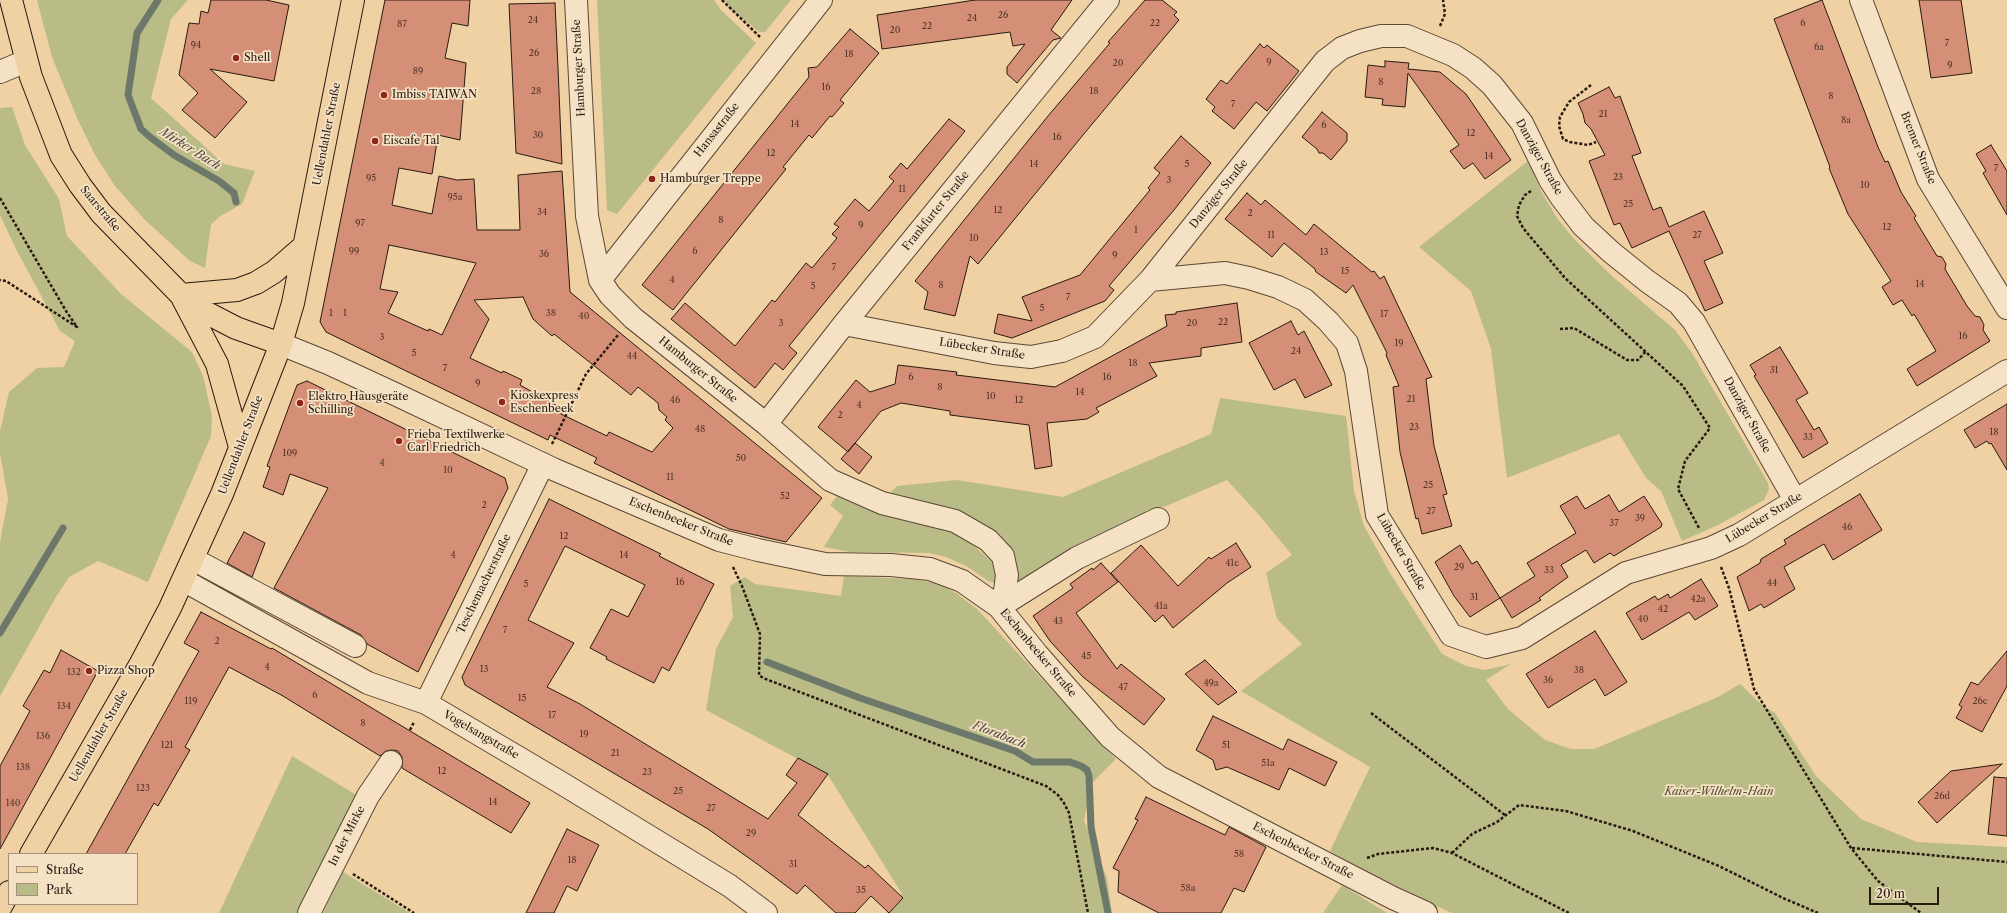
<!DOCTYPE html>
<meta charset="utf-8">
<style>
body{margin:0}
#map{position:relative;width:2007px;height:913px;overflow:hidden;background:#f0d1a3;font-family:"Libre Caslon Text",serif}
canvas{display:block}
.legend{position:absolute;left:8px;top:853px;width:130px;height:52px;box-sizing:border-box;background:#f5e1c3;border:1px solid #a3917c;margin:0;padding:5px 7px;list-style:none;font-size:12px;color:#281a11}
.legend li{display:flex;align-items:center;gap:8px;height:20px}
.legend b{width:20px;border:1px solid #a3917c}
.scale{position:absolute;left:1869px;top:887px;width:70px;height:18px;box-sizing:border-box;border:2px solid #281a11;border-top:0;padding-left:5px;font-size:12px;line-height:14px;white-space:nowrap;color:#281a11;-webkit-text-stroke:3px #f5e1c3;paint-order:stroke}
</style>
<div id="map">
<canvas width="2007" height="913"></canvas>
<ul class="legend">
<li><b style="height:5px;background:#f0d1a3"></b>Straße</li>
<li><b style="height:11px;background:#b9bc86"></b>Park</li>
</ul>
<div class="scale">20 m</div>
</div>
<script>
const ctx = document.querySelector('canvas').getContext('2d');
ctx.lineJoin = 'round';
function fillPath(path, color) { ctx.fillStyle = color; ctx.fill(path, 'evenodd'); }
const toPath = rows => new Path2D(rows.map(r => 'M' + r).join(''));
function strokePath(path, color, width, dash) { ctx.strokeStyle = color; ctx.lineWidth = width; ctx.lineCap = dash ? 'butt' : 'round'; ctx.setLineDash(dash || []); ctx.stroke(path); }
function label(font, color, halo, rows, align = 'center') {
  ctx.font = font + ' "Libre Caslon Text",serif'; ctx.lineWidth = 3.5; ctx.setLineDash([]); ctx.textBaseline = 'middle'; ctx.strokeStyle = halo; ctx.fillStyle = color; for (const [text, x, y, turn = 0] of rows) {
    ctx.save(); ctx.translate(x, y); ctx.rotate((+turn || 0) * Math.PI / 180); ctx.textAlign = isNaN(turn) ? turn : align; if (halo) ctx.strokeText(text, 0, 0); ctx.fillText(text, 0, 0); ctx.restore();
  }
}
const green = toPath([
 [37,0,188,0,171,19,151,98,224,164,255,171,242,204,222,215,211,224,205,268,190,261,145,220,115,186,95,155,77,118,52,57],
 [597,0,714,0,721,10,756,43,617,214,607,210],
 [725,0,791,0,765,32,759,32,730,8],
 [12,107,25,145,59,199,67,236,121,294,192,352,203,376,212,416,211,436,148,582,98,561,69,577,56,597,0,696,0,542,8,499,0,453,0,431,9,392,37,368,64,367,75,341,60,331,16,249,0,215,0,108],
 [1528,161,1541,191,1557,218,1574,239,1612,276,1675,330,1692,353,1768,483,1769,489,1764,500,1718,525,1682,541,1661,491,1646,478,1619,434,1507,478,1491,349,1471,291,1419,247],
 [1220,398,1346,416,1354,491,1364,526,1390,573,1442,654,1466,666,1485,670,1511,664,1486,680,1508,709,1545,740,1571,749,1594,749,1718,697,1740,684,1762,705,1775,713,1816,776,1861,819,1917,842,2007,847,2007,913,1452,913,1374,878,1330,851,1370,767,1241,691,1302,644,1277,619,1266,573,1292,555,1259,515,1227,480,1166,506,1148,510,1123,529,1022,585,1018,580,1014,561,887,496,897,486,957,480,1063,497,1211,434],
 [838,495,928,520,961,535,991,561,1000,575,999,580,995,583,988,581,968,567,946,557,929,553,851,552,824,547,843,516,830,505],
 [844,576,912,579,936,583,956,593,977,609,1116,759,1092,783,1084,821,1107,878,1112,913,886,913,902,894,828,775,706,710,716,649,733,617,730,586,745,577,755,584,841,596],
 [292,756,358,796,302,913,219,913],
 [343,872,410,913,323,913],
 [1342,885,1387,913,1323,913]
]);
const stream = toPath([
 [158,0,137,33,128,95,141,129,150,137,174,155,219,181,234,193,236,202],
 [0,633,63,528],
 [767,662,860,698,1015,751,1033,762,1070,762,1081,766,1087,770,1089,776,1091,827,1108,913]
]);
const building = toPath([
 [211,0,266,0,289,5,274,81,210,69,247,102,215,138,182,110,198,93,179,75,189,23,199,24,201,11,208,13,211,0],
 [385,0,470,0,468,26,452,23,445,58,466,63,460,140,438,135,432,174,399,168,392,205,432,214,439,176,457,180,474,179,477,230,520,230,518,175,562,171,570,292,822,498,786,542,729,529,594,463,597,458,550,435,548,440,326,332,320,322,385,0],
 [389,245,476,263,442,335,429,329,428,331,388,313,398,292,380,289,389,245],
 [523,297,533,319,552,336,554,334,631,395,638,387,658,403,659,410,667,417,665,420,673,428,652,452,609,432,607,436,561,414,563,409,520,385,522,380,503,371,502,373,470,358,489,319,474,300,523,297],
 [975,0,1072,0,1051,30,1061,38,1053,40,1017,83,1007,74,1007,67,1025,44,1013,46,1010,32,882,49,877,15,975,0],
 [1145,0,1162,0,1177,12,1174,15,1179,20,1083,135,978,264,970,256,955,316,924,309,928,292,915,281,1048,116,1110,43,1108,42,1145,0],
 [1822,0,1878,147,1885,162,1888,161,1901,192,1916,216,1914,218,1937,256,1942,257,1946,264,1945,269,1967,306,1975,316,1980,317,1984,325,1983,330,1990,341,1917,386,1907,369,1936,351,1914,314,1912,316,1902,300,1893,305,1882,287,1891,281,1848,214,1829,168,1830,167,1774,19,1822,0],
 [1919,0,1961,0,1972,73,1931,78,1919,0],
 [555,3,558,68,562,164,516,153,509,4,555,3],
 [850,29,879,53,840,100,844,103,832,117,830,116,812,138,809,135,783,167,786,169,673,310,642,285,809,77,808,68,817,67,850,29],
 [1260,44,1264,48,1267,45,1299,71,1267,111,1256,102,1234,129,1212,111,1215,107,1206,99,1221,80,1227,84,1260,44],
 [1385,61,1409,63,1408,69,1440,72,1466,94,1511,160,1485,179,1473,163,1464,169,1450,151,1459,145,1408,73,1405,107,1382,105,1383,99,1365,97,1368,65,1385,67,1385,61],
 [1609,87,1615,98,1620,96,1641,153,1632,156,1653,210,1661,207,1669,227,1704,211,1723,253,1704,261,1723,303,1705,311,1669,231,1632,248,1620,223,1614,225,1589,161,1605,155,1591,129,1585,123,1583,114,1578,103,1609,87],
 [1322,112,1347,133,1347,141,1331,160,1323,153,1319,153,1317,149,1302,137,1322,112],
 [949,119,965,131,789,346,797,353,783,370,775,363,755,388,671,319,685,303,735,346,772,300,775,302,806,263,812,268,837,238,832,234,839,227,834,224,855,199,869,211,894,181,889,177,901,163,907,169,949,119],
 [1181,136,1211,163,1174,210,1109,286,1114,290,1105,301,1012,338,994,333,998,314,1032,321,1022,297,1080,275,1150,190,1148,188,1160,173,1154,168,1181,136],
 [1991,145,2007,171,2007,215,1983,173,1986,171,1976,154,1991,145],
 [1247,193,1261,205,1265,200,1306,235,1314,224,1372,272,1374,271,1380,279,1384,276,1432,377,1426,379,1434,446,1447,494,1443,495,1452,526,1422,534,1418,518,1416,519,1400,452,1393,387,1399,386,1386,355,1387,353,1353,285,1346,293,1316,272,1315,269,1284,243,1272,257,1225,219,1247,193],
 [1237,303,1242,342,1201,348,1201,356,1149,363,1157,376,1096,408,1099,412,1087,419,1047,423,1052,466,1035,469,1029,425,950,415,950,411,901,403,881,411,848,452,818,427,856,380,870,392,895,384,898,365,957,372,956,375,1055,387,1167,326,1165,315,1176,314,1176,312,1237,303],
 [1291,321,1298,335,1304,331,1332,385,1305,398,1295,379,1274,390,1249,343,1291,321],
 [1780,347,1808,393,1796,400,1814,430,1819,427,1828,443,1803,458,1754,376,1756,375,1750,365,1780,347],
 [307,381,505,478,508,488,418,672,367,644,361,635,274,588,328,488,290,474,283,495,263,487,270,467,267,466,297,385,307,381],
 [2007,404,2007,470,1991,443,1989,444,1987,441,1975,448,1964,430,2007,404],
 [855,443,872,457,859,474,841,459,855,443],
 [1860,494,1882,530,1833,560,1824,544,1784,567,1795,589,1764,608,1761,604,1749,611,1737,577,1760,563,1761,559,1786,544,1784,540,1860,494],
 [1609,495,1619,512,1644,496,1662,524,1661,527,1614,556,1610,553,1594,563,1586,550,1561,565,1568,577,1539,598,1541,600,1512,618,1500,598,1470,617,1454,596,1435,562,1460,545,1472,564,1477,561,1500,598,1535,576,1527,563,1576,533,1560,506,1577,496,1585,509,1609,495],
 [549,499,661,554,659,556,714,584,669,671,662,667,654,683,606,659,607,657,590,648,611,609,628,617,645,585,565,546,528,620,574,643,547,687,580,704,768,819,797,783,786,775,798,758,828,774,798,815,865,868,868,865,903,898,889,913,871,896,855,913,836,913,805,885,797,894,760,866,708,829,465,685,462,677,549,499],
 [244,532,265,543,252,577,227,563,244,532],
 [1236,543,1251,567,1227,583,1173,628,1163,615,1155,622,1111,573,1141,545,1178,586,1209,557,1211,559,1236,543],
 [1101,563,1118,582,1076,613,1117,669,1121,664,1165,699,1144,725,1083,677,1050,641,1033,616,1073,588,1070,584,1092,568,1093,570,1101,563],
 [1701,579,1718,606,1695,620,1689,612,1642,640,1626,613,1655,596,1658,600,1668,594,1670,598,1701,579],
 [201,612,271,649,272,648,530,803,511,833,402,768,402,757,398,751,392,750,386,751,380,756,283,696,229,667,185,747,190,750,158,806,154,803,125,854,86,854,199,651,184,643,201,612],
 [1595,631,1627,682,1605,696,1595,679,1548,708,1526,674,1595,631],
 [61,650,98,671,0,849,0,766,30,711,23,706,44,670,50,673,61,650],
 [2007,651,2007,686,1982,732,1956,718,1962,707,1959,705,1971,682,1978,685,2007,651],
 [1205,660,1237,692,1218,705,1185,674,1205,660],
 [1213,716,1283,750,1288,739,1337,762,1325,786,1289,768,1279,790,1227,767,1216,770,1213,760,1196,750,1213,716],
 [2002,764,1937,823,1918,802,1951,771,2002,764],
 [1994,777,2007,778,2007,836,1988,834,1994,777],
 [1146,797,1225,835,1229,827,1266,847,1244,892,1234,888,1221,913,1159,913,1118,892,1119,871,1113,868,1138,820,1135,819,1146,797],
 [567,829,599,845,577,891,567,886,554,913,526,913,567,829]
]);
const path = toPath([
 [722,0,761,38],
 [1440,26,1445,14,1443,0],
 [1591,85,1569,102,1560,117,1559,126,1563,139,1570,142,1588,145,1596,142],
 [1531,191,1525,195,1519,205,1517,216,1523,228,1565,278,1683,386,1710,428,1685,461,1678,489,1699,528],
 [0,198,66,311,77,327,6,281,0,280],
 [1560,329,1574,328,1627,360,1638,360,1646,351],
 [552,444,586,374,618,335],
 [733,567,742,586,760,634,759,675,763,678,1046,786,1058,795,1064,803,1069,813,1088,913],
 [1721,567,1729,588,1754,689,1851,848,1878,881,1921,913],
 [1371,713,1505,815],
 [410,730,414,722],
 [1852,848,2007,862],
 [1452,853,1472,834,1497,822,1519,805,1566,811,1633,831,1719,866,1783,898,1818,913],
 [1367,858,1378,854,1433,848,1452,853,1569,913],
 [353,874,414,913]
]);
const minor = toPath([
 [576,0,587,216,600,280,610,295,633,318,766,424,830,480,882,503,955,521,988,540,1003,556,1007,575,1005,591,999,607],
 [1861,0,1928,179,2007,308],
 [0,72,26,61],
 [600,280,821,0],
 [1150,280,1225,273,1249,278,1278,287,1305,300,1328,321,1347,343,1356,371,1377,515,1451,635,1486,647,1522,638,1626,573,1711,548,1739,535,2007,371],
 [844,324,994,353,1031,357,1062,351,1095,337,1150,280,1325,61,1342,48,1360,41,1381,36,1407,36,1453,55,1473,68,1492,85,1522,123,1550,180,1561,197,1583,226,1611,252,1647,281,1678,303,1694,322,1795,500],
 [281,344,328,363,395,394,553,469,719,540,758,550,825,564,891,565,930,569,962,581,999,607,1037,654,1110,737,1159,777,1393,898,1426,913],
 [766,424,844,324,1108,0],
 [193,559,355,646],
 [183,580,368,683,426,703,563,784,730,886,766,913],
 [999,607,1077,558,1158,519],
 [426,703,543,464],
 [309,913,368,796,391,762]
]);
const major = toPath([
 [11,0,31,77,61,155,80,185,101,213,181,295,207,313,236,328,281,344],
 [181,295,237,290,256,283,274,272,304,246],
 [183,299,217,364,240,447],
 [31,854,140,665,170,608,222,494,281,344,293,303,353,0],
 [0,908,9,892]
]);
const markers = [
 [236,58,4,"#8f2418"],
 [384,95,4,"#8f2418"],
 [375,141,4,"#8f2418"],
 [652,179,4,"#8f2418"],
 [502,402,4,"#8f2418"],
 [300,403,4,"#8f2418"],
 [399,441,4,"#8f2418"],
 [89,671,4,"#8f2418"]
];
const numberNames = [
 ["26",1003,15],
 ["24",972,18],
 ["24",533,20],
 ["22",1155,23],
 ["6",1803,23],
 ["87",402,24],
 ["22",927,26],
 ["20",895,30],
 ["7",1947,43],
 ["94",196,45],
 ["6a",1819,47],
 ["26",534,53],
 ["18",849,54],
 ["9",1269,62],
 ["20",1118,63],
 ["9",1950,65],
 ["89",418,71],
 ["8",1381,82],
 ["16",826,87],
 ["28",536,91],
 ["18",1094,91],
 ["8",1831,96],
 ["7",1233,104],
 ["21",1603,114],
 ["8a",1846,120],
 ["14",795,124],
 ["6",1324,125],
 ["12",1471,133],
 ["30",538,135],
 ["16",1057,137],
 ["12",771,153],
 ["14",1489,156],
 ["14",1034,164],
 ["5",1187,164],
 ["7",1996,168],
 ["23",1618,177],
 ["95",371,178],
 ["3",1169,180],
 ["10",1865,185],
 ["11",902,189],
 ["95a",455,197],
 ["25",1628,204],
 ["12",998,210],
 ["34",542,212],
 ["2",1250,213],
 ["8",721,220],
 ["97",360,223],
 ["9",861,225],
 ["12",1887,227],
 ["1",1136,230],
 ["11",1271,235],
 ["27",1697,235],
 ["10",974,238],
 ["99",354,251],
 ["6",695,251],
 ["13",1324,252],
 ["36",544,254],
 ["9",1115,255],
 ["7",834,267],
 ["15",1345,271],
 ["4",672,280],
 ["14",1920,284],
 ["8",941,285],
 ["5",813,286],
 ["7",1068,297],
 ["5",1042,308],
 ["1",331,313],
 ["1",345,313],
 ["38",551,313],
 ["17",1384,314],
 ["40",584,316],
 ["22",1223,322],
 ["3",781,323],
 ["20",1192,323],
 ["16",1963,336],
 ["3",382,337],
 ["19",1399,343],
 ["24",1296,351],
 ["5",414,353],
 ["44",632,356],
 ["18",1133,363],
 ["7",445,368],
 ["31",1774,370],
 ["6",911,377],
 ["16",1107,377],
 ["9",478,383],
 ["8",940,387],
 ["14",1080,392],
 ["10",991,396],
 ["21",1411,399],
 ["46",675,400],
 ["12",1019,400],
 ["4",859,405],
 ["2",840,415],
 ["23",1414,427],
 ["48",700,429],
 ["18",1994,432],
 ["33",1808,437],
 ["109",290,453],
 ["50",741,458],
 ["4",382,463],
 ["10",448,470],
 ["11",670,477],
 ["25",1428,485],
 ["52",785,496],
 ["2",484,505],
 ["27",1431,511],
 ["39",1640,518],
 ["37",1614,523],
 ["46",1847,527],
 ["12",564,536],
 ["4",453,555],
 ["14",624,555],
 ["41c",1232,563],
 ["29",1459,567],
 ["33",1549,570],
 ["16",680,582],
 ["44",1772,583],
 ["5",526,584],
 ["31",1474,597],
 ["42a",1698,599],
 ["41a",1161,606],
 ["42",1663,609],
 ["40",1643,619],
 ["43",1058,621],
 ["7",505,630],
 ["2",217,641],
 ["45",1086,656],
 ["4",267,667],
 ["13",484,669],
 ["38",1579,670],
 ["132",74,672],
 ["36",1548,680],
 ["49a",1211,683],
 ["47",1123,687],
 ["6",315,695],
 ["15",522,698],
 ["119",191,701],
 ["26c",1980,701],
 ["134",64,706],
 ["17",552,715],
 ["8",363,723],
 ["19",584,734],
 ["136",43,736],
 ["121",167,745],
 ["51",1226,745],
 ["21",615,753],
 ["51a",1268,763],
 ["138",23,767],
 ["12",442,771],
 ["23",647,772],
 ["123",143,788],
 ["25",678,791],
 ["26d",1942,796],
 ["14",493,802],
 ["140",13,803],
 ["27",711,808],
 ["29",751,833],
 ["58",1239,854],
 ["18",572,860],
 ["31",793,864],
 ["58a",1188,888],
 ["35",861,890]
];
const poiNames = [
 ["Shell",244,58],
 ["Imbiss TAIWAN",392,95],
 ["Eiscafe Tal",383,141],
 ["Hamburger Treppe",660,179],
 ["Kioskexpress",510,396],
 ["Eschenbeek",510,409],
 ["Elektro Hausgeräte",308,397],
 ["Schilling",308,410],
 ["Frieba Textilwerke",407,435],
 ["Carl Friedrich",407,448],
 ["Pizza Shop",97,671]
];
const streetNames = [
 ["Hamburger Straße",579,68,-93],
 ["Hansastraße",717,130,-52],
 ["Uellendahler Straße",327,134,-79],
 ["Bremer Straße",1918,148,68],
 ["Danziger Straße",1539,157,61],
 ["Danziger Straße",1219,194,-51],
 ["Saarstraße",100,209,50],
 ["Frankfurter Straße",936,211,-51],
 ["Lübecker Straße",982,349,9],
 ["Hamburger Straße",698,370,39],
 ["Danziger Straße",1747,415,61],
 ["Uellendahler Straße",241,445,-69],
 ["Lübecker Straße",1764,518,-31],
 ["Eschenbeeker Straße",681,522,22],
 ["Lübecker Straße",1401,552,60],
 ["Teschemacherstraße",484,584,-64],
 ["Eschenbeeker Straße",1038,653,50],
 ["Vogelsangstraße",481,735,30],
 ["Uellendahler Straße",99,736,-60],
 ["In der Mirke",347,836,-63],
 ["Eschenbeeker Straße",1303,851,27]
];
const parkNames = [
 ["Kaiser-Wilhelm-Hain",1719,792]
];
const waterNames = [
 ["Mirker Bach",190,149,32],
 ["Florabach",999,735,21]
];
fillPath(green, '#b9bc86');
strokePath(stream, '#6c786a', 7);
fillPath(building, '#d68f77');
strokePath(building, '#281a11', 1);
strokePath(minor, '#5a4836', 24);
strokePath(major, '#281a11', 24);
strokePath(path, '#281a11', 2.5, [3, 2]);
strokePath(minor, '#f5e1c3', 22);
strokePath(major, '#f0d1a3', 22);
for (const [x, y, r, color] of markers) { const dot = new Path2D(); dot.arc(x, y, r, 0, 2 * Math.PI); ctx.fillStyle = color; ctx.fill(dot); strokePath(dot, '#f5e1c3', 1.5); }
label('9px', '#54372a', null, numberNames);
label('11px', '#281a11', '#f5e1c3', poiNames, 'left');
label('11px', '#281a11', '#f5e1c3', streetNames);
label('italic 11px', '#544b34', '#f5e1c3', parkNames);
label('italic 12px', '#4a493e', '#f5e1c3', waterNames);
</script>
